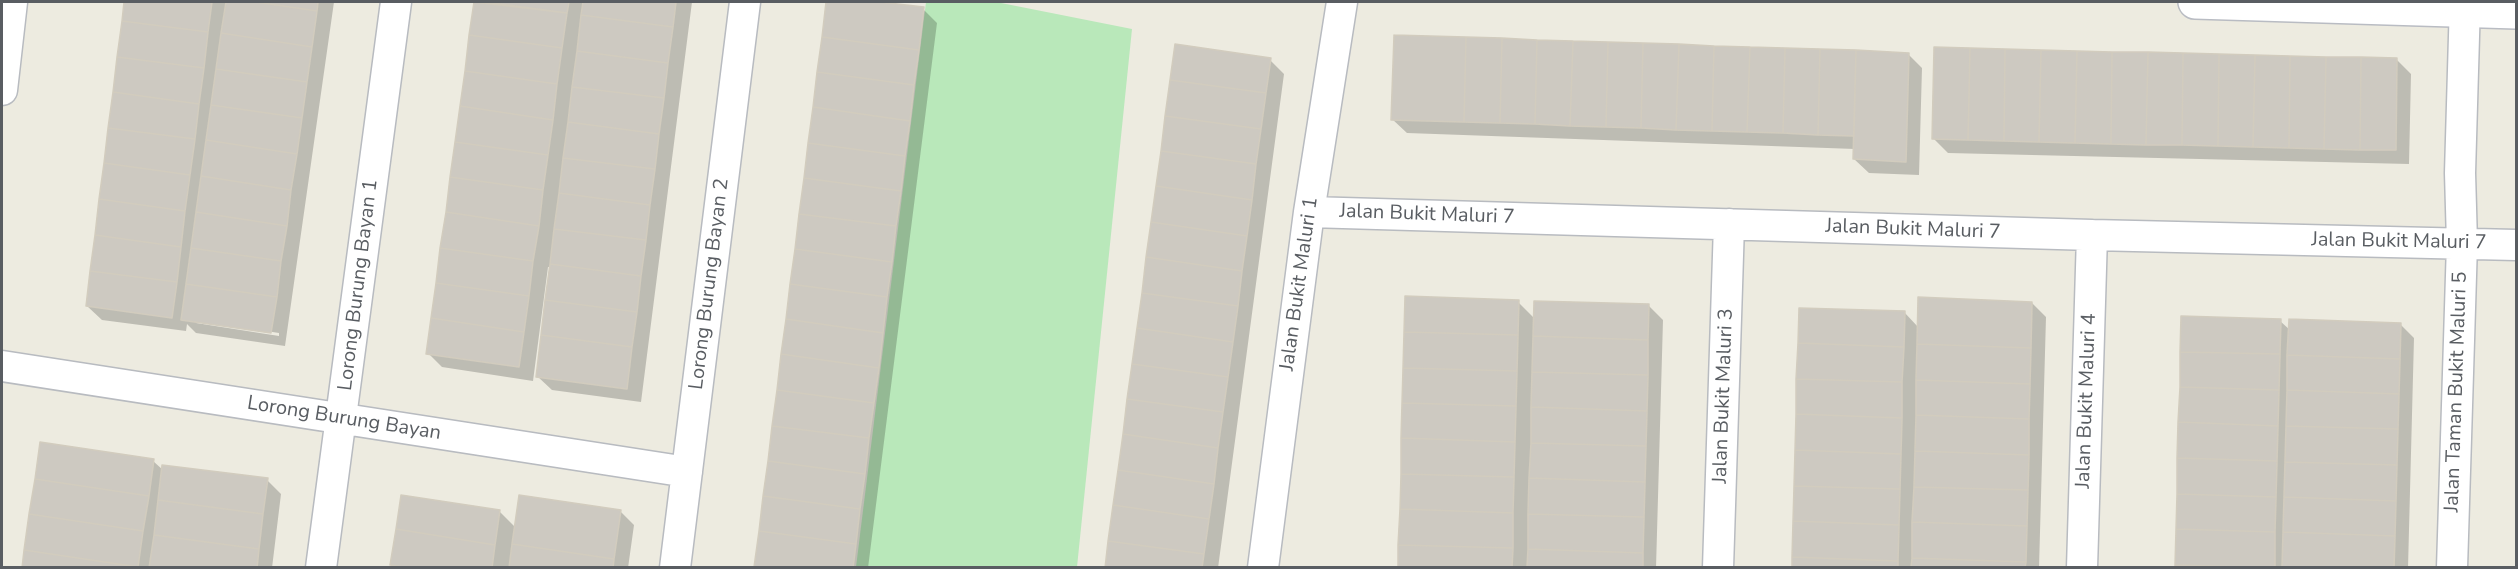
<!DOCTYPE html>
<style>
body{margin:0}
#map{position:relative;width:2518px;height:569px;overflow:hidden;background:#edebe0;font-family:"Nunito Sans",sans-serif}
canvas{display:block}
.frame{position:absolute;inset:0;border:3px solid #595d62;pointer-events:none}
</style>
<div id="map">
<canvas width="2518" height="569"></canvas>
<div class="frame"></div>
</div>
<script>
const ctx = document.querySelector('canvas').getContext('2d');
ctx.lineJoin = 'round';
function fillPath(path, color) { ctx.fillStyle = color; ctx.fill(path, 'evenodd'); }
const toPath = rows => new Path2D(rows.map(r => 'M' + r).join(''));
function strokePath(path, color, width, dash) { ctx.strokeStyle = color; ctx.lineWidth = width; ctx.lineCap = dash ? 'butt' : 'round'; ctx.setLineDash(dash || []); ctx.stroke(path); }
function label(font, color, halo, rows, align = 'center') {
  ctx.font = font + ' "Nunito Sans",sans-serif'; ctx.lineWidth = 5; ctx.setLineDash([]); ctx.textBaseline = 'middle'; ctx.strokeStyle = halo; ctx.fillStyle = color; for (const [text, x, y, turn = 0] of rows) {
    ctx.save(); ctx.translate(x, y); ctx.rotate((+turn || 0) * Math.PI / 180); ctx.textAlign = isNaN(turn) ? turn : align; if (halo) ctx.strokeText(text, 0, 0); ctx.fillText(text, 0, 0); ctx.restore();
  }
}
const green = toPath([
 [926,2,996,2,1132,29,1077,567,856,567]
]);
const shadow = toPath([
 [126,2,334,2,285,346,196,333,187,324,186,331,102,320,87,306],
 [196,320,279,333,279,336,196,323],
 [476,2,692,2,641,402,552,390,537,376,551,267,548,267,533,381,442,367,428,353],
 [827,2,868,2,923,9,937,23,868,568,756,568],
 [1908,54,1922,68,1919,175,1869,173,1854,159,1855,149,1407,133,1392,119],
 [1270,60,1284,74,1218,568,1106,568],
 [2397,60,2411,74,2409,164,1948,153,1934,139],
 [1518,302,1535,319,1649,306,1663,320,1656,568,1399,568],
 [2032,303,2046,317,2039,568,1793,568,1904,312,1919,328],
 [2182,317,2280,321,2290,330,2400,324,2414,338,2408,568,2176,568],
 [153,461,163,470,267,480,281,494,272,568,23,568],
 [402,496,499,511,516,528,620,511,634,525,628,568,392,568]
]);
const building = toPath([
 [124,2,212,2,208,32,122,21,124,2],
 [226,2,256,2,317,11,312,47,221,33,226,2],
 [256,2,318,2,317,11,256,2],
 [474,2,567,13,562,48,469,35,474,2],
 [486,2,569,2,567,13,486,2],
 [583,2,676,2,673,27,581,15,583,2],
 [826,2,880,2,924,7,919,50,822,37,826,2],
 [581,15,673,27,668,63,577,51,581,15],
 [122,21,208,32,204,68,117,57,122,21],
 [221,33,312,47,307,82,216,69,221,33],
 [469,35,562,48,557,84,465,71,469,35],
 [1394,35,1466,37,1464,122,1391,120,1394,35],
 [822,37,919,50,914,85,817,72,822,37],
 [1466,37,1502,38,1500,123,1464,122,1466,37],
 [1502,38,1537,40,1535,124,1500,123,1502,38],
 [1537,40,1573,41,1570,126,1535,124,1537,40],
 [1573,41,1608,42,1606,127,1570,126,1573,41],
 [1608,42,1643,43,1641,128,1606,127,1608,42],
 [1643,43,1679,44,1676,130,1641,128,1643,43],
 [1175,44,1271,58,1266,93,1170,80,1175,44],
 [1679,44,1714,46,1712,131,1676,130,1679,44],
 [1714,46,1750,47,1747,132,1712,131,1714,46],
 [1750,47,1785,48,1783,133,1747,132,1750,47],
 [1934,47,1970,48,1968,140,1932,139,1934,47],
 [1785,48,1820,49,1818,135,1783,133,1785,48],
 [1970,48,2005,49,2004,141,1968,140,1970,48],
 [1820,49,1856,50,1854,136,1818,135,1820,49],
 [2005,49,2041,50,2039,142,2004,141,2005,49],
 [1856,50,1909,53,1906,162,1853,159,1856,50],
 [2041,50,2077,51,2075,143,2039,142,2041,50],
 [577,51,668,63,664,98,572,87,577,51],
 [2077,51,2112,52,2111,144,2075,143,2077,51],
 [2112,52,2148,52,2146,145,2111,144,2112,52],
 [2148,52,2183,53,2182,145,2146,145,2148,52],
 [2183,53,2219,54,2218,146,2182,145,2183,53],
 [2219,54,2255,55,2253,147,2218,146,2219,54],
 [2255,55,2290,56,2289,148,2253,147,2255,55],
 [2290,56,2326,57,2324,149,2289,148,2290,56],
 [117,57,204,68,199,104,113,92,117,57],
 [2326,57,2361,57,2360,150,2324,149,2326,57],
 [2361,57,2397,58,2396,150,2360,150,2361,57],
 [216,69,307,82,302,118,211,105,216,69],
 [465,71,557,84,553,120,460,106,465,71],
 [817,72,914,85,910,121,813,107,817,72],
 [1170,80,1266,93,1261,129,1165,116,1170,80],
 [572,87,664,98,659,134,568,122,572,87],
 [113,92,199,104,195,139,108,128,113,92],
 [211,105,302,118,297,154,206,140,211,105],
 [460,106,553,120,548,155,455,142,460,106],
 [813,107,910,121,905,156,808,143,813,107],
 [1165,116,1261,129,1256,164,1161,151,1165,116],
 [568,122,659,134,655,169,563,158,568,122],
 [108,128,195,139,190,175,104,163,108,128],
 [206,140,297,154,291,190,201,176,206,140],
 [455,142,548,155,543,190,450,177,455,142],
 [808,143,905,156,901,191,804,178,808,143],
 [1161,151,1256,164,1252,200,1156,186,1161,151],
 [563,158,655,169,650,205,559,193,563,158],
 [104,163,190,175,185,211,99,199,104,163],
 [201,176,291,190,287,226,196,212,201,176],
 [450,177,543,190,539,226,446,212,450,177],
 [804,178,901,191,896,226,799,214,804,178],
 [1156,186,1252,200,1247,236,1151,222,1156,186],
 [559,193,650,205,646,240,554,229,559,193],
 [99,199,185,211,181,247,95,235,99,199],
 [196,212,287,226,281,261,191,248,196,212],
 [446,212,539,226,533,261,440,248,446,212],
 [799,214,896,226,892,262,795,249,799,214],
 [1151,222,1247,236,1242,271,1146,257,1151,222],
 [554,229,646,240,641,276,550,264,554,229],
 [95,235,181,247,177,282,90,271,95,235],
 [191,248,281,261,277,297,186,284,191,248],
 [440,248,533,261,529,296,436,283,440,248],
 [795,249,892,262,887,297,790,284,795,249],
 [1146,257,1242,271,1238,306,1142,293,1146,257],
 [550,264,641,276,637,312,545,300,550,264],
 [90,271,177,282,172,318,86,306,90,271],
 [436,283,529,296,524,332,431,318,436,283],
 [186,284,277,297,271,333,181,320,186,284],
 [790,284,887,297,883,333,786,319,790,284],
 [1142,293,1238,306,1233,342,1137,328,1142,293],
 [1405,296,1519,300,1518,335,1404,332,1405,296],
 [1918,297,2032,302,2031,348,1917,344,1918,297],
 [545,300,637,312,632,347,541,335,545,300],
 [1534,301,1649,304,1648,340,1533,336,1534,301],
 [1799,308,1905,311,1904,347,1798,343,1799,308],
 [2181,316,2281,319,2280,354,2180,352,2181,316],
 [431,318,524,332,519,367,426,354,431,318],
 [786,319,883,333,879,368,781,354,786,319],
 [2289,319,2401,323,2400,359,2287,355,2289,319],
 [1137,328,1233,342,1228,377,1132,364,1137,328],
 [1404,332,1518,335,1517,371,1403,368,1404,332],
 [541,335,632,347,627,389,536,377,541,335],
 [1533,336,1648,340,1648,375,1532,372,1533,336],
 [1798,343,1904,347,1902,382,1796,379,1798,343],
 [1917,344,2031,348,2030,384,1916,380,1917,344],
 [2180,352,2280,354,2279,390,2180,387,2180,352],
 [781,354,879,368,874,403,777,390,781,354],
 [2287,355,2400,359,2399,394,2287,390,2287,355],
 [1132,364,1228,377,1223,412,1127,399,1132,364],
 [1403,368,1517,371,1516,406,1402,403,1403,368],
 [1532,372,1648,375,1647,411,1531,407,1532,372],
 [1796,379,1902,382,1902,418,1796,414,1796,379],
 [1916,380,2030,384,2029,419,1916,415,1916,380],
 [2180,387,2279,390,2278,426,2178,422,2180,387],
 [777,390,874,403,869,438,772,426,777,390],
 [2287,390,2399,394,2398,429,2286,426,2287,390],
 [1127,399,1223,412,1218,448,1123,434,1127,399],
 [1402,403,1516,406,1515,442,1401,438,1402,403],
 [1531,407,1647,411,1646,446,1531,443,1531,407],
 [1796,414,1902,418,1901,454,1795,450,1796,414],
 [1916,415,2029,419,2029,455,1915,451,1916,415],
 [2178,422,2278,426,2277,461,2177,458,2178,422],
 [772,426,869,438,865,474,768,461,772,426],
 [2286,426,2398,429,2397,465,2285,462,2286,426],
 [1123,434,1218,448,1214,484,1118,470,1123,434],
 [1401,438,1515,442,1514,477,1401,474,1401,438],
 [40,442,154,459,149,496,35,479,40,442],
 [1531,443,1646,446,1645,482,1529,478,1531,443],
 [1795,450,1901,454,1900,489,1794,486,1795,450],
 [1915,451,2029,455,2028,490,1914,487,1915,451],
 [2177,458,2277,461,2276,497,2177,494,2177,458],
 [768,461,865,474,860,509,763,496,768,461],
 [2285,462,2397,465,2396,501,2284,497,2285,462],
 [162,465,268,478,263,514,158,500,162,465],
 [1118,470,1214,484,1209,519,1113,505,1118,470],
 [1401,474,1514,477,1513,513,1400,509,1401,474],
 [1529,478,1645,482,1644,517,1528,514,1529,478],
 [35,479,149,496,143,531,29,514,35,479],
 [1794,486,1900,489,1899,525,1793,521,1794,486],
 [1914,487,2028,490,2027,526,1912,522,1914,487],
 [2177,494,2276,497,2275,532,2176,529,2177,494],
 [401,495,500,510,495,545,396,529,401,495],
 [519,495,621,510,614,559,512,544,519,495],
 [763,496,860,509,856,544,759,531,763,496],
 [2284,497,2396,501,2395,536,2283,532,2284,497],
 [158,500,263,514,259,549,154,535,158,500],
 [1113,505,1209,519,1204,554,1108,541,1113,505],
 [1400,509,1513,513,1513,548,1398,545,1400,509],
 [29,514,143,531,138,567,24,550,29,514],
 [1528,514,1644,517,1643,553,1528,549,1528,514],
 [1793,521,1899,525,1898,561,1792,557,1793,521],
 [1912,522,2027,526,2026,562,1912,558,1912,522],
 [396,529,495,545,492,568,410,568,390,565,396,529],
 [2176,529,2275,532,2275,568,2175,565,2176,529],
 [759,531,856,544,853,568,754,567,759,531],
 [2283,532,2395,536,2394,568,2282,568,2283,532],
 [154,535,259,549,257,568,149,568,154,535],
 [1108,541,1204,554,1202,568,1105,568,1108,541],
 [512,544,614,559,613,568,509,568,512,544],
 [1398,545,1513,548,1512,568,1398,568,1398,545],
 [1528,549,1643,553,1643,568,1527,568,1528,549],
 [24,550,138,567,138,568,22,568,24,550],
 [1792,557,1898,561,1898,568,1792,568,1792,557],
 [1912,558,2026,562,2025,568,1911,568,1912,558],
 [2175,565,2260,568,2175,568,2175,565]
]);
const street = toPath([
 [2,90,12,2],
 [1309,212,2092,235,2516,245],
 [2,366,687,472],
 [321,568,396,2],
 [675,568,745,2],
 [1263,568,1309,212,1342,2],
 [1718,568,1729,224],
 [2082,568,2092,235],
 [2452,568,2462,243,2460,173,2465,2]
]);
const secondary = toPath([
 [2195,2,2516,12]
]);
const streetNames = [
 ["Jalan Bukit Maluri 7",1427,215,2],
 ["Jalan Bukit Maluri 7",1913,230,2],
 ["Jalan Bukit Maluri 7",2399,242,1],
 ["Lorong Burung Bayan 2",710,284,-83],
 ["Jalan Bukit Maluri 1",1300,284,-82],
 ["Lorong Burung Bayan 1",359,285,-83],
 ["Jalan Taman Bukit Maluri 5",2457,392,-88],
 ["Jalan Bukit Maluri 3",1724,396,-88],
 ["Jalan Bukit Maluri 4",2087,401,-88],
 ["Lorong Burung Bayan",344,419,9]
];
fillPath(green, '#b9e8ba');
fillPath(shadow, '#0003');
fillPath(building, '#cdc9c1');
strokePath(building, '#d2ccbe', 1.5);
strokePath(street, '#b8bbc0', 33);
strokePath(secondary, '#b9bcc3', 36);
strokePath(street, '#fff', 30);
strokePath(secondary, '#fff', 33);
label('20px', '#595d62', '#fff', streetNames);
</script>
